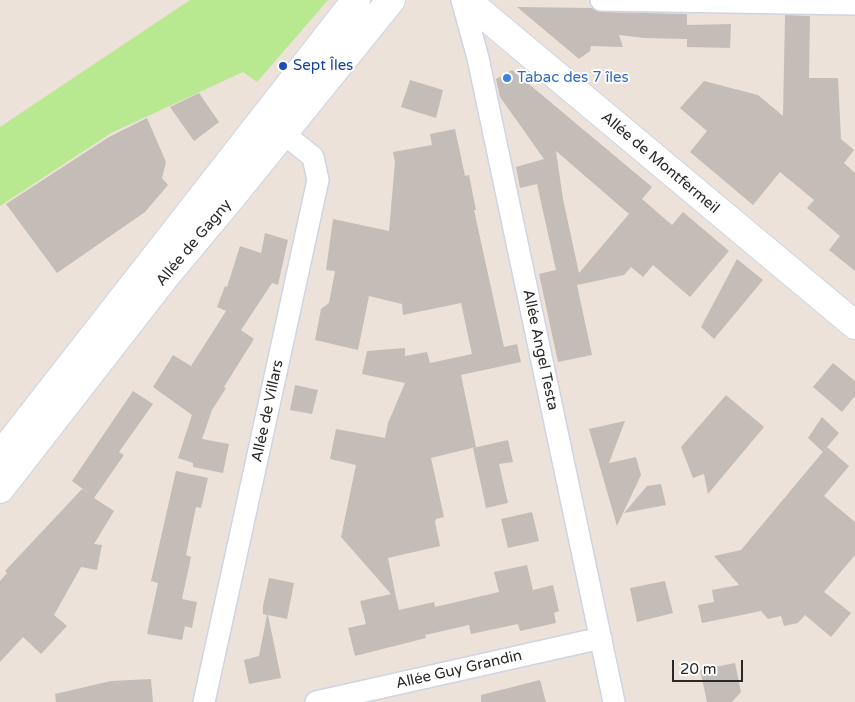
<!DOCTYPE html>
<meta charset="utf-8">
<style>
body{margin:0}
#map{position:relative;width:855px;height:702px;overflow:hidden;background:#ece2d9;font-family:"Varela Round",sans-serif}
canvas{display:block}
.scale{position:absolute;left:672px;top:660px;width:71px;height:22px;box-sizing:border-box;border:2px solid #292929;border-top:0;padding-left:6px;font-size:15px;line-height:18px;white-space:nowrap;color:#292929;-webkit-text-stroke:4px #fff;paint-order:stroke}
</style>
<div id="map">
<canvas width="855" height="702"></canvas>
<div class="scale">20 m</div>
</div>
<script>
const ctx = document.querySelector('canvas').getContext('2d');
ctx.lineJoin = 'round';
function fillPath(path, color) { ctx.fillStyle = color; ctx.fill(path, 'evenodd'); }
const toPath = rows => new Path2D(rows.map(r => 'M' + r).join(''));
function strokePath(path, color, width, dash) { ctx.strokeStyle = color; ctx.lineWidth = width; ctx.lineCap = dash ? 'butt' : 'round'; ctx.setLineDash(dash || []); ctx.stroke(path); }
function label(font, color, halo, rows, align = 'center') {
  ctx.font = font + ' "Varela Round",sans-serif'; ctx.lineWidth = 4; ctx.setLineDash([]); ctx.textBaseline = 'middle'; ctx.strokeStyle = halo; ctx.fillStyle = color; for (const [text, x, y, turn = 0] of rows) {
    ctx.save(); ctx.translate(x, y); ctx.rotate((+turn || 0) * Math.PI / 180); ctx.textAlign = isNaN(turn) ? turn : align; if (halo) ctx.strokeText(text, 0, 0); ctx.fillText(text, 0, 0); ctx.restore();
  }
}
const green = toPath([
 [190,0,328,0,257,82,243,72,111,133,0,206,0,127]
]);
const building = toPath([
 [517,7,592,8,601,12,687,14,687,25,731,24,730,48,687,47,687,39,644,38,619,35,623,47,591,46,590,51,579,59],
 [785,15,810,16,809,78,838,78,841,139,854,150,844,163,855,173,855,271,829,250,840,236,807,208,814,200,780,172,753,205,690,152,707,131,680,108,704,81,758,95,783,116],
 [512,70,652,187,642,199,672,225,683,212,729,251,690,297,653,265,643,277,631,267,624,275,577,285,592,355,558,362,539,274,556,270,537,184,520,188,516,167,544,159,500,97,496,79],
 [556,151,629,214,579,273,563,199],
 [410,80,443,90,436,118,401,107],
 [199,93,219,122,194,141,170,107],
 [147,118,166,162,162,178,168,185,145,212,57,273,6,204,109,137],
 [455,129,465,176,469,175,476,210,474,210,504,347,517,344,521,362,461,375,476,447,431,458,444,517,436,519,435,522,440,546,388,558,396,597,399,610,434,602,435,607,499,592,494,572,527,565,533,590,553,585,559,611,554,613,556,623,520,631,518,624,471,634,469,625,425,635,426,638,355,656,348,628,366,624,360,601,391,594,341,537,356,465,330,459,336,429,385,438,388,423,405,383,362,374,367,351,405,348,405,356,427,352,430,363,472,354,461,303,403,315,402,304,369,296,358,350,315,340,321,309,329,303,335,271,326,270,333,219,389,231,395,162,393,152,432,145,430,134],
 [265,233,288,240,278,285,272,283,241,330,254,339,224,387,226,388,212,410,202,439,229,444,223,473,193,467,193,463,178,458,192,415,153,387,173,355,191,366,226,311,217,307,225,286,227,287,240,246,261,253],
 [737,259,763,280,714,339,701,327],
 [833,363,855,381,855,396,842,412,813,387],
 [295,385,318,390,312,414,290,410],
 [133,391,153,404,119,452,124,455,94,498,114,511,94,544,102,545,97,570,81,567,54,615,67,626,41,654,23,637,0,662,0,581,7,573,5,571,82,489,91,495,72,481],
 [726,395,764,427,708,494,704,474,693,478,681,447],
 [822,417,839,433,823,452,808,438],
 [625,421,609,463,636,457,641,475,617,526,589,429],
 [508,440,513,462,499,464,508,503,486,508,473,448],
 [827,447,849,466,824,496,855,522,855,555,824,592,851,613,831,637,805,615,798,623,784,626,781,616,768,619,761,611,702,623,698,605,714,602,712,590,739,585,714,556,741,550],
 [176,471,208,478,201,508,196,507,186,555,191,557,182,599,197,602,192,628,185,626,182,640,147,634,158,583,151,581],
 [661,484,666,505,624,513,647,486],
 [532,512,539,541,508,548,501,519],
 [269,578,294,583,287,619,268,615,281,678,249,684,244,660,259,656,267,615,263,614,263,606],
 [665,581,673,613,637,622,630,588],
 [735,663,741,692,732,702,707,702,700,670],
 [151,679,153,702,56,702,55,694,111,681],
 [540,680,546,702,481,702,481,695]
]);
const minor = toPath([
 [462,0,478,58,614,702],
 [601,0,855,4],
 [204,702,318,180,313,157,283,133],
 [316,702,601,638]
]);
const secondary = toPath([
 [466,0,855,325],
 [0,456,356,0],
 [0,489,168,273,230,199,391,0]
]);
const markers = [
 [283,66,5,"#1a4fb4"],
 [507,78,5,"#3f7fe0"]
];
const transitNames = [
 ["Sept Îles",293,66]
];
const shopNames = [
 ["Tabac des 7 îles",517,78]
];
const streetNames = [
 ["Allée de Montfermeil",660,163,40],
 ["Allée de Gagny",194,243,-50],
 ["Allée Angel Testa",540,350,78],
 ["Allée de Villars",268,411,-78],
 ["Allée Guy Grandin",459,670,-13]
];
fillPath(green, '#b8e890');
fillPath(building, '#c4bcb6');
strokePath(minor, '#ced4e3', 24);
strokePath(secondary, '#ced4e3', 30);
strokePath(minor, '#fff', 21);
strokePath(secondary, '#fff', 28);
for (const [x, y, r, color] of markers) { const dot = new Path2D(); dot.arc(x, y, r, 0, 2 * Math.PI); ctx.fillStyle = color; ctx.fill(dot); strokePath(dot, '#fff', 2); }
label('15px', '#164399', '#fff', transitNames, 'left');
label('15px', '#366cbe', '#fff', shopNames, 'left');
label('15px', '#292929', '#fff', streetNames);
</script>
